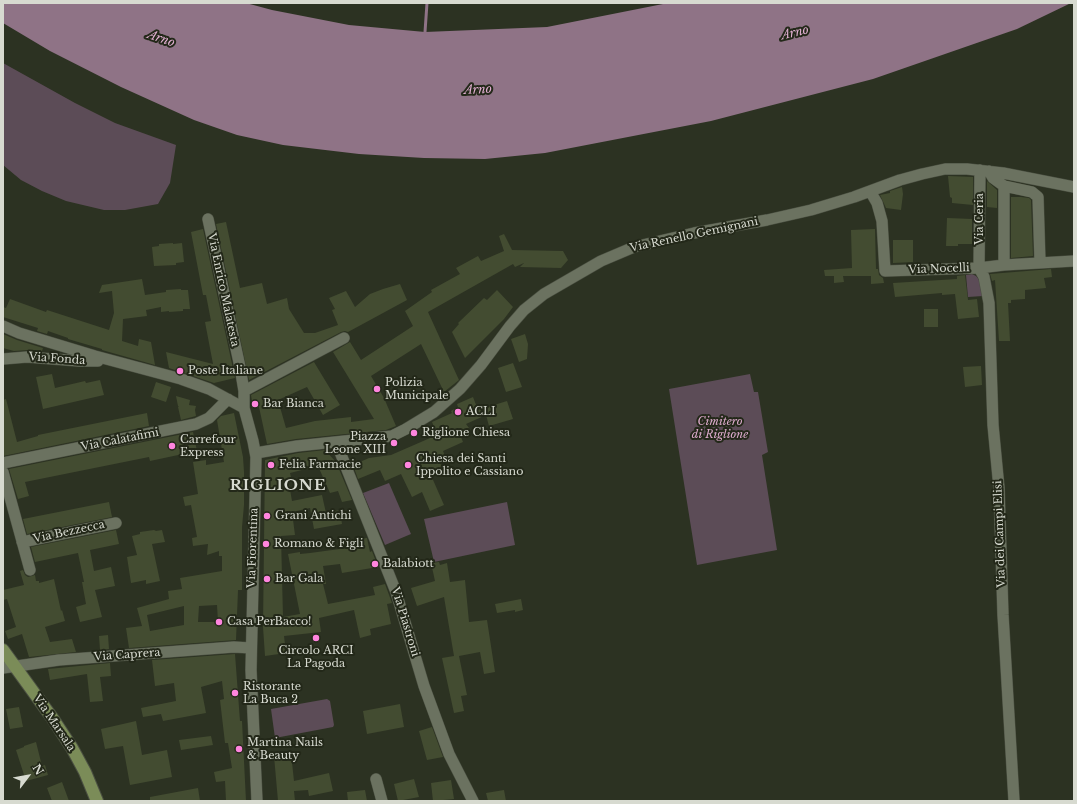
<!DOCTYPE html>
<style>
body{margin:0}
#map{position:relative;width:1077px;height:804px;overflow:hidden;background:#2c3222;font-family:"Libre Baskerville",serif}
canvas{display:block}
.frame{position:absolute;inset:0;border:4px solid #d7dad0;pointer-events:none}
.north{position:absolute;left:8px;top:756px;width:40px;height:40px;-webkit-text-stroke:3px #232819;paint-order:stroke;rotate:58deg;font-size:11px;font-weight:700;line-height:16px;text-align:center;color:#d7dad0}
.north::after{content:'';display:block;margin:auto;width:14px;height:18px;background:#d7dad0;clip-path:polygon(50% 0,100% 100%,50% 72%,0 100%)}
</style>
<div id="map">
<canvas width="1077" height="804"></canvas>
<div class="frame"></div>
<div class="north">N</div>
</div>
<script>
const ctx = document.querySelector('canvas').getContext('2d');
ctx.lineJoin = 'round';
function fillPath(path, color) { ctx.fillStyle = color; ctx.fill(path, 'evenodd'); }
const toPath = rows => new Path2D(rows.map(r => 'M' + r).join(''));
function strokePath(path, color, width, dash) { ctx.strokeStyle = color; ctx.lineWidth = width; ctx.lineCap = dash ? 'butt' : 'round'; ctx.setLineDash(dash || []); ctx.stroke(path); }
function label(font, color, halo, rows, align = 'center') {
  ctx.font = font + ' "Libre Baskerville",serif'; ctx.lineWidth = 4; ctx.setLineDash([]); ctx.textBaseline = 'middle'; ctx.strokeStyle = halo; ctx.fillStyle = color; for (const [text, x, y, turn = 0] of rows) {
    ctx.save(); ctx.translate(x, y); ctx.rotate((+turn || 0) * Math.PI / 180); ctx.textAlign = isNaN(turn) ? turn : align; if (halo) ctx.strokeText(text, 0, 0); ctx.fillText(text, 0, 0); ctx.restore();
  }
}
const green = toPath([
 [3,63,75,103,115,123,176,145,170,183,158,204,125,210,104,210,66,201,42,191,21,180,3,165],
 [972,274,976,276,980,281,983,296,968,297,966,275],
 [750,374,754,392,758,392,768,452,762,455,777,550,697,565,669,389],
 [389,483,411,534,385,545,363,493],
 [507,502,515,545,434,562,424,519],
 [327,699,330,701,334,725,333,727,275,738,271,709]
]);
const water = toPath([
 [3,3,246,3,272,10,349,25,425,32,547,27,668,3,1071,3,1017,29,873,79,711,121,545,153,485,159,424,158,359,154,283,145,237,135,194,120,121,87,50,51,3,23]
]);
const stream = toPath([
 [425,32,427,3]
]);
const building = toPath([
 [948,176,973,177,973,205,952,203,952,198,950,197],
 [987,181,997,190,997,208,987,207],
 [902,187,903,194,901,210,886,208,880,195,890,193,890,191],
 [1011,197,1021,197,1029,198,1031,200,1033,256,1011,258],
 [947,218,972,219,972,244,958,244,958,246,946,246],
 [226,222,240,288,262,283,267,304,287,298,289,309,304,333,315,333,338,325,332,310,335,309,329,298,346,291,355,307,370,294,383,289,400,284,407,300,348,332,345,331,341,332,249,380,216,224],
 [203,229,235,378,214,383,169,368,166,352,213,364,205,322,211,321,206,295,203,295,191,232],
 [875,229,876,269,878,269,879,275,883,278,884,283,871,284,871,276,843,276,844,282,834,283,834,276,825,276,824,270,852,268,851,230],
 [504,234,512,250,563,251,568,260,561,268,520,267,524,263,515,267,513,264,428,312,459,380,444,392,421,344,371,376,384,398,396,426,386,430,296,439,267,444,259,407,253,408,251,395,314,362,340,405,323,415,307,387,278,400,286,428,315,421,351,417,351,422,374,419,333,352,350,342,361,360,413,326,405,311,432,292,431,290,460,274,456,268,478,256,481,261,504,251,499,236],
 [893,240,913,240,913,262,893,263],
 [173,243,173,244,182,243,184,262,176,263,176,265,154,266,152,247,159,246,159,244],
 [1051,269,1052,277,1044,278,1046,288,1025,290,1025,299,1011,300,1011,303,1008,303,1010,341,999,341,995,280,992,281,990,274],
 [965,275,968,300,977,299,979,317,958,319,955,294,942,295,942,293,895,297,893,283,957,279,957,276],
 [142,279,145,295,166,292,166,290,181,289,181,290,188,290,190,309,183,309,183,311,169,312,169,311,161,312,161,307,146,310,147,316,123,319,122,341,138,346,139,339,151,342,155,365,102,350,102,349,68,339,68,338,48,331,47,334,37,331,38,328,3,317,3,307,6,308,10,299,46,312,47,310,109,330,114,313,112,291,99,293,102,285],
 [497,290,513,307,504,319,465,358,452,332,459,324,458,323,484,298,487,300],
 [924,309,938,309,938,327,924,327],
 [3,334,17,340,43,348,42,351,28,350,14,351,3,348],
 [525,334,528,344,527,359,519,362,511,339],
 [513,363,522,387,506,392,498,368],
 [981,366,982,385,965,387,963,367],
 [52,374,55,388,85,381,86,383,100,380,104,395,43,409,36,377],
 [156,382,171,387,166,402,151,397],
 [176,396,190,400,189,405,196,406,195,410,196,416,181,420,178,407,179,407,178,406],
 [473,397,478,410,507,401,513,419,489,426,486,415,466,424,469,428,459,432,463,442,443,451,445,456,438,459,442,467,430,473,444,505,430,511,422,492,412,497,401,474,385,481,380,470,358,479,353,465,369,458,391,455,437,435,432,422,452,413,451,411,458,407,457,404],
 [6,399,17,442,38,436,38,435,147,413,149,426,3,456,3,400],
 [234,413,243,457,244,472,244,505,242,527,242,590,238,590,236,640,129,648,126,628,142,626,137,608,169,599,168,591,182,589,180,578,222,571,222,556,219,556,219,551,207,555,208,544,193,546,192,538,197,537,191,505,185,506,183,497,198,494,193,462,206,460,206,465,224,462,217,420,221,416],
 [217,605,218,622,198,622,199,606],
 [184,606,184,625,150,631,147,615],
 [193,432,197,451,150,461,149,457,25,482,29,496,18,499,9,469],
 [325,450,336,462,352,500,342,502,338,491,330,493,318,466,290,473,291,477,288,478,292,501,322,495,326,513,340,510,342,524,314,529,310,508,292,512,295,535,281,536,283,617,300,614,288,554,300,552,300,554,310,553,347,548,347,540,367,538,370,552,372,551,378,567,342,573,340,564,323,566,326,584,323,584,328,604,375,595,373,587,385,584,392,603,387,604,391,624,370,629,371,635,360,638,354,610,319,618,321,632,284,636,286,653,265,656,263,627,265,460,298,453],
 [109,502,112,517,27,534,23,519],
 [116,530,119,544,90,550,94,571,111,567,115,586,95,590,102,617,80,622,76,607,86,604,82,582,84,582,78,553,35,562,31,547],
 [154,530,156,531,162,530,165,542,152,544,160,581,146,584,146,580,131,583,127,557,137,555,132,536,140,534,140,532],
 [439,562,440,565,447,563,450,582,465,580,469,622,487,620,495,672,484,674,480,652,459,656,467,695,461,696,464,711,454,713,442,658,454,656,444,597,417,606,411,588,435,581,431,563],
 [23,570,25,575,28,577,35,575,36,581,39,581,39,583,54,579,61,611,62,610,65,621,45,627,50,642,72,639,76,652,29,657,22,634,8,639,5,631,16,627,7,599,3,600,3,590,24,585,20,571],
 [521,599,523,610,515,612,515,610,497,613,495,604],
 [108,635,109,649,100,650,99,636],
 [235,654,240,721,242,721,246,801,226,801,225,781,216,782,214,772,232,768,228,743,225,743,220,700,224,699,222,681,201,687,206,713,163,721,161,714,143,717,141,708,176,701,174,683,155,686,152,660],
 [110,663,111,676,100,677,103,701,90,702,87,674,50,680,48,669],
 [400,704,404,727,367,734,363,711],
 [19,707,23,727,10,729,6,709],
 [136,721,142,755,167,750,172,777,130,785,123,746,105,749,101,729],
 [432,727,443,757,427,760,419,731],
 [211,736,213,745,181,750,179,740],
 [36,742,42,766,45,765,48,775,26,781,16,750,24,747,24,746],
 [291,753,294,781,329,773,333,791,309,796,308,790,294,791,295,801,278,801,274,756],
 [414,779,419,797,398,801,394,784],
 [451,780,454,799,433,801,431,783],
 [62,782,69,801,52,801,47,788],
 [198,788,200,801,150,801,150,797],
 [365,790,367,801,348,801,347,792],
 [504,790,506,801,488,801,486,793]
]);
const minor = toPath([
 [980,170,979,268,984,277,989,303,993,425,999,488,1003,615,1014,801],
 [989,171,993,178,1004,186,1004,265],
 [1004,186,1032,192,1038,197,1040,262],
 [870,191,877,203,882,221,885,271,979,268,1004,265,1074,261],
 [208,219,240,367,244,391,244,408],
 [3,326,19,333,95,356,181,379,209,389,244,408,253,441,256,457,251,670,257,801],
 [3,359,27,357,79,361,98,361],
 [244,391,344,338],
 [336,442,396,592,424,686,449,754,473,801],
 [256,453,297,446,392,436,406,429,434,412,460,389,481,365,510,326,524,310,544,294,601,261,634,247,694,233,767,220,811,210,854,197,900,180,922,174,945,169,967,169,1003,173,1074,187],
 [3,463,196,424,209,418,228,399],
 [3,472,30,570],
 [22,542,116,523],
 [3,668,59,660,234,647,251,648],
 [376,779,382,801]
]);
const major = toPath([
 [3,650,53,719,72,748,85,772,97,801]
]);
const markers = [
 [180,371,4,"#ff85de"],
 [377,389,4,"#ff85de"],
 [255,404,4,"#ff85de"],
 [458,412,4,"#ff85de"],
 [414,433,4,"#ff85de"],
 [394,443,4,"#ff85de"],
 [172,446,4,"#ff85de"],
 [271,465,4,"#ff85de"],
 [408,465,4,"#ff85de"],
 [267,516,4,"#ff85de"],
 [266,544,4,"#ff85de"],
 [375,564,4,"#ff85de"],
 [267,579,4,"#ff85de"],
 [219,622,4,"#ff85de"],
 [316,638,4,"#ff85de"],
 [235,693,4,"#ff85de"],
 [239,749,4,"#ff85de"]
];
const streetNames = [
 ["Via Ceria",980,219,-90],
 ["Via Renello Gemignani",694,235,-12],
 ["Via Nocelli",939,269,-2],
 ["Via Enrico Malatesta",223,290,78],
 ["Via Fonda",57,359,4],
 ["Via Calatafimi",120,440,-11],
 ["Via Bezzecca",69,532,-12],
 ["Via dei Campi Elisi",1000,534,-92],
 ["Via Fiorentina",253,548,-88],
 ["Via Piastroni",405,622,73],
 ["Via Caprera",127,655,-4],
 ["Via Marsala",54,723,56]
];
const poiNames = [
 ["Poste Italiane",188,371],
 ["Polizia",385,383],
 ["Municipale",385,396],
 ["Bar Bianca",263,404],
 ["ACLI",466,412],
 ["Riglione Chiesa",422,433],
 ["Piazza",386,437,"right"],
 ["Leone XIII",386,450,"right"],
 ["Carrefour",180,440],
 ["Express",180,453],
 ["Chiesa dei Santi",416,459],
 ["Ippolito e Cassiano",416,472],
 ["Felia Farmacie",279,465],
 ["Grani Antichi",275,516],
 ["Romano & Figli",274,544],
 ["Balabiott",383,564],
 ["Bar Gala",275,579],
 ["Casa PerBacco!",227,622],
 ["Circolo ARCI",316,651,"center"],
 ["La Pagoda",316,664,"center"],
 ["Ristorante",243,687],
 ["La Buca 2",243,700],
 ["Martina Nails",247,743],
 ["& Beauty",247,756]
];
const parkNames = [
 ["Cimitero",720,422],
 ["di Riglione",720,435]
];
const waterNames = [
 ["Arno",795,33,-13],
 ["Arno",161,39,19],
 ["Arno",478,90,-3]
];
const districtNames = [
 ["RIGLIONE",278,486]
];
fillPath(green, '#5c4c57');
fillPath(water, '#8f7386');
strokePath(stream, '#8f7386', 3);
fillPath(building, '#434c31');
strokePath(minor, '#4b5042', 12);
strokePath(major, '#4b5042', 14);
strokePath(minor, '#6b7260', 11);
strokePath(major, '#7b8c58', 12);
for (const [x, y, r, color] of markers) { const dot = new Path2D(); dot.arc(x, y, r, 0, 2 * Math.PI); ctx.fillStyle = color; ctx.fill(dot); strokePath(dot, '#232819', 1.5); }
label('11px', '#d7dad0', '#232819', streetNames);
label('11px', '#d7dad0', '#232819', poiNames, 'left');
label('italic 11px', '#dfaccf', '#232819', parkNames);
label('italic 12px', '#e3b0d3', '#232819', waterNames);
ctx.letterSpacing = '1px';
label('bold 15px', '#d7dad0', '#232819', districtNames);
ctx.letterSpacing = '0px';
</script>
